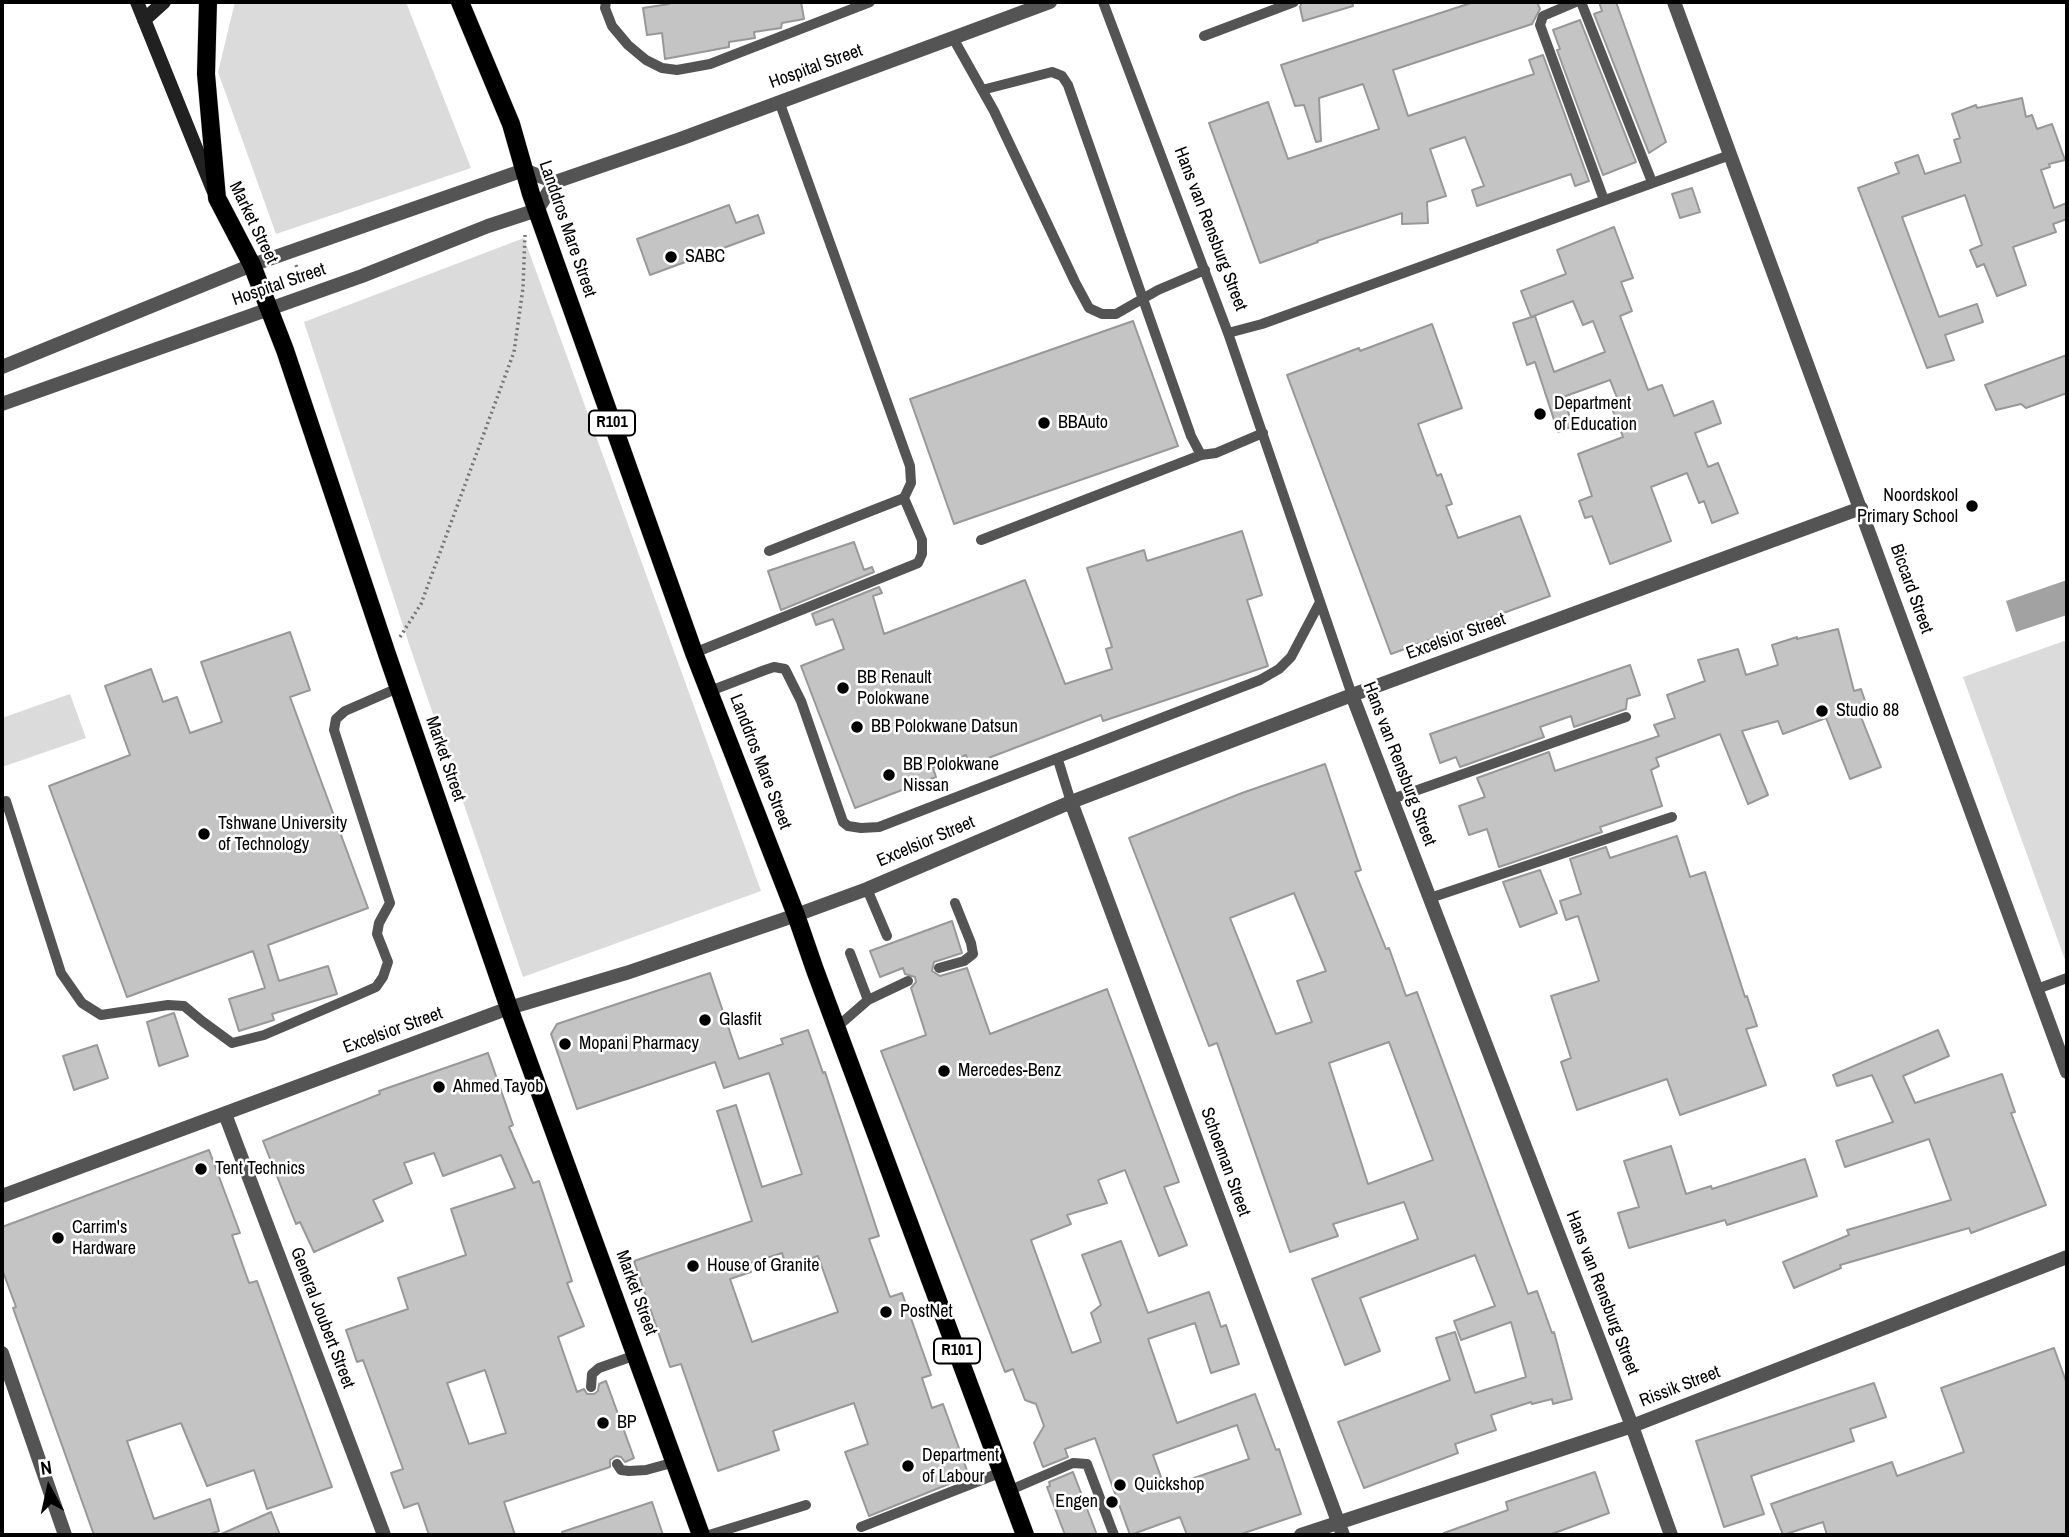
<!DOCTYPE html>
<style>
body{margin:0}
#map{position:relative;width:2069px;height:1537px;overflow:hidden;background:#fff;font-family:"Archivo Narrow",sans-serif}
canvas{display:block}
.frame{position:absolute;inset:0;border:4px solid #000;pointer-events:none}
.north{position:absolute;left:14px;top:1453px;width:70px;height:70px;-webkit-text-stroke:5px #fff;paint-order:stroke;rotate:352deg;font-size:19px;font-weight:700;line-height:28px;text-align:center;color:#000}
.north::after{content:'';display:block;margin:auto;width:24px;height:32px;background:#000;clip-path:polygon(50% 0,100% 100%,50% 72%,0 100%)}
</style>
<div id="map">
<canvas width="2069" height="1537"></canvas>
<div class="frame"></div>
<div class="north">N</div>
</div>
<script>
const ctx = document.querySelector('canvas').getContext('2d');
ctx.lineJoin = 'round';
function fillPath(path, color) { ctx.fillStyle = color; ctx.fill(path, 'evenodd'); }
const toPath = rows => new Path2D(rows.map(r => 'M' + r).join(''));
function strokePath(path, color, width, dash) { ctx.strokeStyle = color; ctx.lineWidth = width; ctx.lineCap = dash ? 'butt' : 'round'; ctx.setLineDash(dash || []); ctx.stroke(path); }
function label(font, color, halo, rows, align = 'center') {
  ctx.font = font + ' "Archivo Narrow",sans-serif'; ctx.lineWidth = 5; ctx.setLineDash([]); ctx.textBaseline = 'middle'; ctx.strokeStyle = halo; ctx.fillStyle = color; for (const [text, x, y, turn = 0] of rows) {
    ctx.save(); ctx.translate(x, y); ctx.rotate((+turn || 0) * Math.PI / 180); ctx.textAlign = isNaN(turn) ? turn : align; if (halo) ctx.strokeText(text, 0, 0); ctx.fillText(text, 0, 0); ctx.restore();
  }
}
const green = toPath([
 [235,2,406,2,471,168,276,234,218,72],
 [524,238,761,891,523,977,409,644,304,322],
 [2067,640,2067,959,2065,960,1963,677],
 [70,694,86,738,2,767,2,718]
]);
const water = toPath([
 [2067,580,2067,615,2016,632,2006,601]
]);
const building = toPath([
 [669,2,801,2,804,19,782,23,781,28,754,32,755,38,729,42,729,47,665,59,662,33,647,35,643,8,669,4,669,2],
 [1302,2,1352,2,1353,6,1303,21,1300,7,1302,2],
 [1474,2,1537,2,1540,9,1532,24,1393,70,1408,116,1534,74,1529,60,1543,55,1589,181,1575,186,1571,174,1477,206,1472,190,1484,186,1465,137,1430,149,1446,196,1427,202,1428,223,1402,224,1402,213,1317,241,1318,242,1260,263,1209,123,1268,102,1288,159,1379,129,1363,84,1319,98,1321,141,1316,142,1304,105,1295,106,1281,65,1474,2],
 [1599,2,1616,2,1666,142,1649,153,1594,14,1602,11,1599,2],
 [1580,20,1636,162,1603,175,1557,50,1560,49,1553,30,1580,20],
 [2022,98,2026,117,2032,115,2037,129,2052,124,2065,160,2049,164,2050,167,2041,170,2054,208,2067,203,2067,219,2053,224,2056,232,2013,247,2026,285,1997,296,1984,264,1977,267,1970,250,1982,245,1965,195,1902,217,1939,317,1977,304,1983,322,1945,335,1954,360,1927,368,1858,188,1899,173,1895,163,1918,155,1925,174,1961,162,1954,140,1960,138,1952,114,1976,105,1977,108,2022,98],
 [1692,188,1700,212,1680,218,1672,194,1692,188],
 [729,205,736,223,758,215,764,233,650,275,637,239,729,205],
 [1614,227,1633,278,1621,282,1632,311,1620,316,1648,390,1662,385,1674,416,1713,401,1721,423,1695,433,1708,467,1718,463,1738,513,1712,523,1704,501,1699,503,1687,473,1651,487,1671,541,1610,564,1592,516,1585,518,1579,501,1592,496,1578,454,1623,437,1613,411,1621,408,1610,380,1563,397,1573,426,1558,432,1535,362,1527,365,1513,323,1535,316,1554,372,1605,352,1593,321,1583,325,1573,301,1531,317,1521,291,1566,274,1557,250,1614,227],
 [1133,321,1178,446,954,524,910,399,1133,321],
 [1432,324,1462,408,1418,424,1437,476,1441,474,1452,504,1446,506,1458,538,1520,516,1550,596,1391,654,1287,375,1359,348,1360,351,1432,324],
 [2067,355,2067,393,2026,408,2021,404,1996,410,1985,385,2067,355],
 [1242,531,1262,595,1247,600,1268,666,1103,721,1101,715,970,765,966,755,933,768,936,777,855,808,801,666,844,649,833,619,816,625,812,614,879,587,882,593,873,596,884,634,1025,580,1065,684,1112,669,1106,649,1112,647,1087,568,1144,550,1147,561,1242,531],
 [854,542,864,570,872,567,874,572,781,610,768,571,854,542],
 [1838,629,1854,691,1861,689,1866,704,1857,707,1881,767,1850,779,1826,718,1783,734,1778,721,1742,731,1768,795,1748,804,1720,734,1656,758,1659,766,1651,770,1662,806,1600,827,1602,832,1499,867,1487,829,1469,835,1459,806,1485,797,1477,778,1549,752,1555,771,1659,736,1654,725,1675,718,1667,695,1705,681,1698,660,1738,649,1746,675,1778,665,1772,645,1797,637,1797,639,1838,629],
 [290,632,310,690,290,697,368,908,268,945,279,981,328,966,337,994,272,1014,274,1020,239,1031,229,999,265,988,253,951,127,997,49,786,130,755,105,686,151,669,163,702,177,697,190,733,222,722,201,662,290,632],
 [1630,665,1640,695,1627,699,1626,709,1574,727,1571,716,1540,727,1544,737,1460,767,1456,757,1440,763,1430,734,1630,665],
 [1325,764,1361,870,1355,872,1386,949,1389,948,1406,996,1417,992,1528,1294,1537,1291,1552,1333,1554,1332,1572,1399,1553,1404,1552,1399,1532,1404,1531,1402,1491,1415,1496,1430,1455,1444,1458,1453,1364,1488,1338,1422,1450,1380,1436,1338,1455,1332,1475,1393,1526,1377,1511,1322,1461,1340,1454,1321,1495,1306,1475,1255,1360,1298,1380,1351,1345,1365,1312,1279,1418,1239,1404,1202,1333,1224,1338,1236,1290,1252,1217,1043,1209,1046,1129,838,1242,793,1325,764],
 [1294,893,1326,971,1297,981,1312,1022,1276,1034,1230,918,1294,893],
 [1389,1042,1433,1160,1368,1184,1329,1063,1389,1042],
 [1677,836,1690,877,1705,872,1745,997,1747,996,1757,1026,1746,1029,1766,1085,1680,1115,1667,1079,1577,1110,1561,1062,1571,1058,1551,996,1599,981,1578,916,1566,920,1560,901,1581,894,1570,859,1606,847,1610,858,1677,836],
 [1540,870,1557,913,1520,927,1503,882,1540,870],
 [952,921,962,953,934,962,932,971,940,976,967,968,990,1034,1107,989,1179,1182,1164,1187,1187,1245,1159,1256,1125,1170,1098,1180,1107,1203,1067,1215,1071,1224,1031,1240,1072,1353,1101,1342,1091,1313,1101,1305,1082,1255,1121,1241,1148,1313,1209,1292,1221,1327,1226,1325,1239,1364,1211,1373,1195,1323,1148,1339,1177,1423,1255,1394,1276,1450,1279,1449,1301,1514,1238,1535,1187,1535,1180,1517,1130,1535,1095,1438,1065,1449,1068,1457,1043,1467,1034,1443,1044,1426,1036,1404,1025,1400,1013,1369,1005,1372,881,1051,926,1035,911,988,916,982,915,977,905,974,903,968,880,977,870,951,952,921],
 [1237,1425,1249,1459,1165,1488,1153,1455,1237,1425],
 [710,973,739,1059,783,1044,781,1039,808,1030,823,1073,825,1072,879,1236,869,1239,890,1297,902,1293,931,1375,922,1378,932,1408,943,1404,969,1476,869,1516,845,1452,868,1444,854,1403,773,1431,779,1450,718,1471,681,1364,670,1367,634,1261,752,1221,717,1111,736,1105,762,1187,802,1174,769,1073,724,1088,715,1062,577,1109,551,1034,557,1024,710,973],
 [782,1253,786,1266,818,1256,838,1312,752,1342,730,1279,751,1272,748,1264,782,1253],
 [174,1013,188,1056,159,1066,147,1022,174,1013],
 [1938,1030,1949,1056,1903,1076,1915,1103,2002,1074,2015,1112,2011,1113,2046,1205,1971,1233,1969,1228,1840,1265,1841,1268,1794,1288,1783,1262,1849,1235,1847,1230,1951,1200,1929,1139,1845,1167,1836,1141,1893,1122,1872,1075,1837,1086,1833,1075,1938,1030],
 [97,1045,108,1078,74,1090,63,1056,97,1045],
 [488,1053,513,1125,509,1127,533,1183,539,1181,572,1281,567,1283,584,1326,558,1337,577,1392,584,1389,587,1394,594,1394,598,1391,599,1384,606,1381,634,1458,625,1462,621,1457,616,1456,610,1460,610,1467,504,1502,515,1535,429,1535,418,1503,404,1508,391,1473,403,1469,363,1360,357,1362,346,1330,408,1309,398,1278,466,1255,451,1209,515,1188,501,1155,443,1176,434,1153,404,1163,412,1183,373,1200,383,1221,314,1252,300,1222,296,1224,263,1141,380,1094,379,1091,488,1053],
 [485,1370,506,1433,469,1444,447,1383,485,1370],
 [1671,1146,1686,1194,1711,1186,1712,1189,1805,1159,1817,1196,1727,1225,1725,1220,1629,1248,1618,1213,1639,1207,1624,1161,1671,1146],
 [209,1150,240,1233,232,1235,249,1283,257,1281,332,1487,267,1509,254,1470,207,1486,181,1423,127,1441,154,1519,210,1499,219,1531,207,1535,94,1535,13,1308,16,1307,2,1269,2,1227,209,1150],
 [2054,1348,2067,1384,2067,1535,1827,1535,1823,1522,1783,1535,1771,1504,1892,1462,1897,1476,1964,1452,1941,1388,2054,1348],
 [1874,1383,1886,1417,1850,1429,1854,1441,1751,1476,1764,1514,1724,1527,1696,1441,1874,1383],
 [1073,1472,1097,1535,1065,1535,1047,1487,1050,1486,1049,1482,1073,1472],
 [1595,1472,1609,1513,1549,1535,1444,1535,1444,1533,1508,1510,1506,1502,1595,1472],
 [652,1502,663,1535,563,1535,562,1532,652,1502],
 [271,1512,280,1535,219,1535,271,1512]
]);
const path = toPath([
 [296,265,302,281],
 [400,637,421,604,514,352,523,288,525,235]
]);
const lane = toPath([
 [606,2,605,8,612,26,628,45,646,60,662,68,677,70,710,64,870,2],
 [1103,2,1228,333,1352,695],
 [1576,2,1543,16,1540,25,1604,200],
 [1581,2,1652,182],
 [1204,36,1294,2],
 [953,38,994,111,1075,282,1089,308,1102,314,1116,314,1158,290,1205,270],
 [982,90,1052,72,1062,76,1068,85,1191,436,1201,455,1216,453,1263,433],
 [1228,333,1262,324,1730,155],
 [981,540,1201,455],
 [769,551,904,498,911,483,910,466,779,101],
 [694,653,918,563,922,554,922,540,904,498],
 [710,691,765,670,774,667,785,669,801,701,843,822,848,826,861,828,879,827,1260,680,1279,669,1291,657,1320,602],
 [1058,760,1071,802],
 [1392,799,1626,717],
 [6,801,61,973,82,1003,101,1015,168,1005,184,1006,202,1021,232,1043,264,1035,358,995,376,987,383,977,388,962,377,934,379,923,390,903,334,730,336,719,345,711,398,688],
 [867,889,887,936],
 [1430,898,1672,817],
 [850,953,868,1000],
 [939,968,964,961,973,954,971,943,955,903],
 [2037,989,2067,978],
 [837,1027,868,1000,908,981],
 [591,1387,592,1374,599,1368,636,1355],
 [617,1464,621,1470,629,1471,646,1470,675,1462],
 [1008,1491,1073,1463,1087,1464,1114,1535],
 [861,1527,1002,1472],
 [709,1535,806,1505]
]);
const street = toPath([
 [1674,2,2067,1072],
 [2,367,252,265,524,170,555,182],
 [2,404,362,276,488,226,537,210,555,182,680,139,1050,2],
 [1352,695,1632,1426,1671,1535],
 [1071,802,1343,1535],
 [225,1114,384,1535],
 [2,1196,509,1008,626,973,796,915,867,889,1071,802,1352,695,1861,508],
 [2,1353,65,1535],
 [1301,1535,1632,1426,2067,1257]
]);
const secondary = toPath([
 [137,2,213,190],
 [144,20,164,2]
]);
const primary = toPath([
 [208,2,206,74,217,198,252,265,285,350,388,657,509,1008,701,1535],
 [460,2,511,124,531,194,694,653,796,915,815,970,1025,1535]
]);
const markers = [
 [671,257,7,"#000"],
 [1540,414,7,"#000"],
 [1044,423,7,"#000"],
 [1972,506,7,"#000"],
 [843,688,7,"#000"],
 [1822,711,7,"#000"],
 [857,727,7,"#000"],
 [889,775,7,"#000"],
 [204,834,7,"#000"],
 [705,1020,7,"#000"],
 [565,1044,7,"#000"],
 [944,1071,7,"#000"],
 [439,1087,7,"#000"],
 [201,1169,7,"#000"],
 [58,1238,7,"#000"],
 [693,1266,7,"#000"],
 [886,1312,7,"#000"],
 [603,1423,7,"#000"],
 [908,1466,7,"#000"],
 [1120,1485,7,"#000"],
 [1112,1502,7,"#000"]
];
const shields = [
 [612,423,46],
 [957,1351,46]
];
const shieldNames = [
 ["R101",612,423],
 ["R101",957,1351]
];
const streetNames = [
 ["Hospital Street",816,67,-20],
 ["Market Street",253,223,64],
 ["Landdros Mare Street",567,229,71],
 ["Hans van Rensburg Street",1210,229,69],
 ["Hospital Street",279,285,-19],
 ["Biccard Street",1911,589,70],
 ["Excelsior Street",1456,637,-20],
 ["Market Street",445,759,71],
 ["Landdros Mare Street",760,762,69],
 ["Hans van Rensburg Street",1399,764,69],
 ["Excelsior Street",926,842,-23],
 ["Excelsior Street",393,1031,-20],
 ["Schoeman Street",1225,1162,70],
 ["Market Street",636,1293,70],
 ["Hans van Rensburg Street",1602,1293,69],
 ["General Joubert Street",322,1318,69],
 ["Rissik Street",1680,1387,-21]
];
const poiNames = [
 ["SABC",685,257],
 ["Department",1554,404],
 ["of Education",1554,425],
 ["BBAuto",1058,423],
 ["Noordskool",1958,496,"right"],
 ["Primary School",1958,517,"right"],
 ["BB Renault",857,678],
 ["Polokwane",857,699],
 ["Studio 88",1836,711],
 ["BB Polokwane Datsun",871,727],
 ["BB Polokwane",903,765],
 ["Nissan",903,786],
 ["Tshwane University",218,824],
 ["of Technology",218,845],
 ["Glasfit",719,1020],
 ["Mopani Pharmacy",579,1044],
 ["Mercedes-Benz",958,1071],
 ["Ahmed Tayob",453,1087],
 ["Tent Technics",215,1169],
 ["Carrim's",72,1228],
 ["Hardware",72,1249],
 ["House of Granite",707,1266],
 ["PostNet",900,1312],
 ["BP",617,1423],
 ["Department",922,1456],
 ["of Labour",922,1477],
 ["Quickshop",1134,1485],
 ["Engen",1098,1502,"right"]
];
fillPath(green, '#dbdbdb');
fillPath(water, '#a2a2a2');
fillPath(building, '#c4c4c4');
strokePath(building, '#989898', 2);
strokePath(primary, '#dbdbdb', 19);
strokePath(path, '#767676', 3.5, [2, 3.5]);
strokePath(lane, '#545454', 10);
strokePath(street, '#545454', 14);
strokePath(secondary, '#212121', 14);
strokePath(primary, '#000', 18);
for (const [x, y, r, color] of markers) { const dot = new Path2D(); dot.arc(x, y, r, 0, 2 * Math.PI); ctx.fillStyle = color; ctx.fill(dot); strokePath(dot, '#fff', 2.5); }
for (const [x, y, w] of shields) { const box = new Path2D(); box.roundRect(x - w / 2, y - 12.5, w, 25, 5); ctx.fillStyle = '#fff'; ctx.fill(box); strokePath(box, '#000', 2); }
label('bold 16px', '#000', null, shieldNames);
label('18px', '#000', '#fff', streetNames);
label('18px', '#000', '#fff', poiNames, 'left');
</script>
